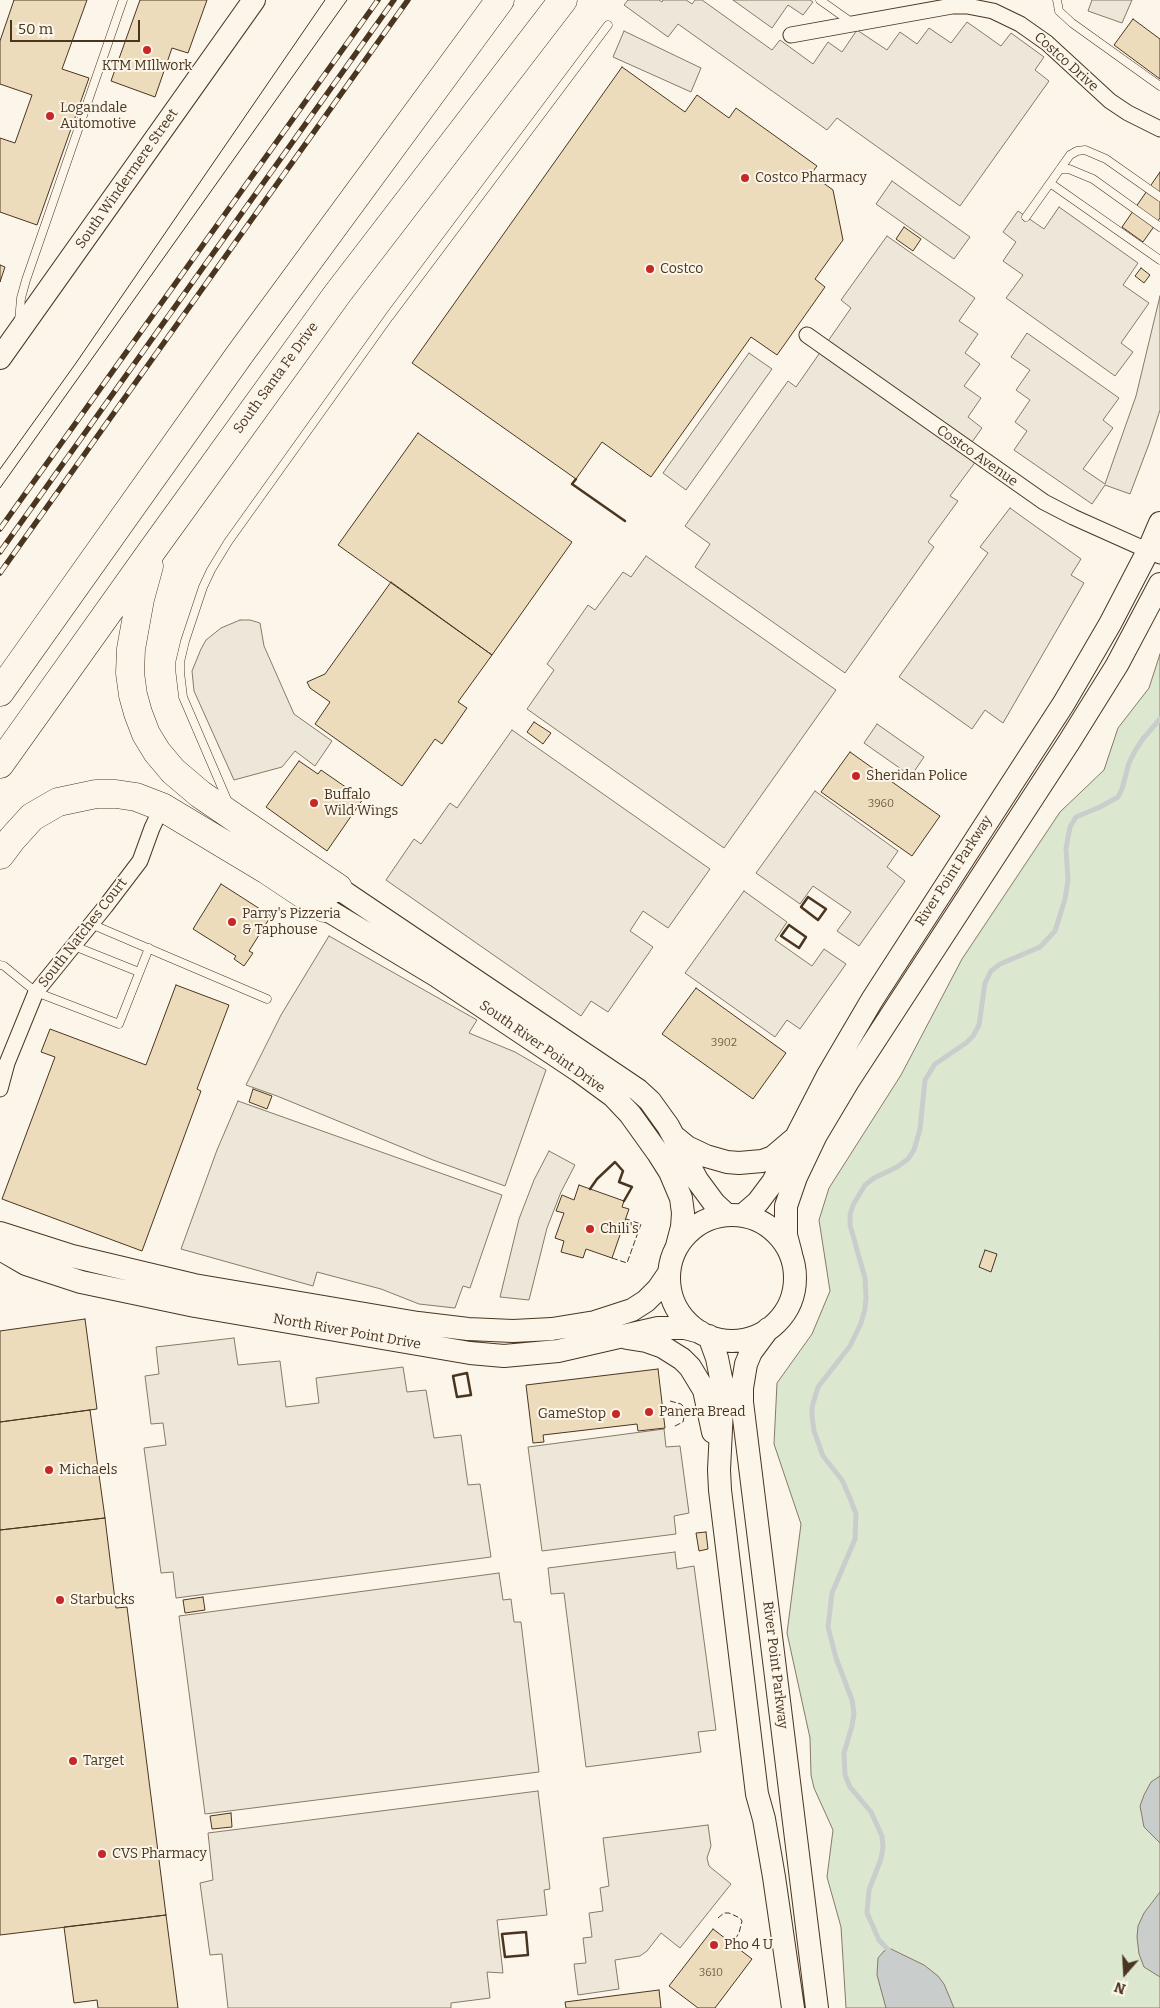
<!DOCTYPE html>
<style>
body{margin:0}
#map{position:relative;width:1160px;height:2008px;overflow:hidden;background:#fbf6e9;font-family:Bitter,serif}
canvas{display:block}
.north{position:absolute;left:1100px;top:1948px;width:50px;height:50px;-webkit-text-stroke:4px #fbf6e9;paint-order:stroke;rotate:199deg;font-size:14px;font-weight:700;line-height:20px;text-align:center;color:#4a3520}
.north::after{content:'';display:block;margin:auto;width:18px;height:22px;background:#4a3520;clip-path:polygon(50% 0,100% 100%,50% 72%,0 100%)}
.scale{position:absolute;left:10px;top:20px;width:130px;height:22px;box-sizing:border-box;border:2px solid #4a3520;border-top:0;padding-left:6px;font-size:15px;line-height:18px;white-space:nowrap;color:#4a3520;-webkit-text-stroke:4px #fbf6e9;paint-order:stroke}
</style>
<div id="map">
<canvas width="1160" height="2008"></canvas>
<div class="north">N</div>
<div class="scale">50 m</div>
</div>
<script>
const ctx = document.querySelector('canvas').getContext('2d');
ctx.lineJoin = 'round';
function fillPath(path, color) { ctx.fillStyle = color; ctx.fill(path, 'evenodd'); }
const toPath = rows => new Path2D(rows.map(r => 'M' + r).join(''));
function strokePath(path, color, width, dash) { ctx.strokeStyle = color; ctx.lineWidth = width; ctx.lineCap = dash ? 'butt' : 'round'; ctx.setLineDash(dash || []); ctx.stroke(path); }
function label(font, color, halo, rows, align = 'center') {
  ctx.font = font + ' Bitter,serif'; ctx.lineWidth = 4; ctx.setLineDash([]); ctx.textBaseline = 'middle'; ctx.strokeStyle = halo; ctx.fillStyle = color; for (const [text, x, y, turn = 0] of rows) {
    ctx.save(); ctx.translate(x, y); ctx.rotate((+turn || 0) * Math.PI / 180); ctx.textAlign = isNaN(turn) ? turn : align; if (halo) ctx.strokeText(text, 0, 0); ctx.fillText(text, 0, 0); ctx.restore();
  }
}
const green = toPath([
 [1160,654,1160,2008,846,2008,841,1927,827,1877,833,1830,814,1788,811,1775,810,1738,787,1633,801,1524,774,1444,777,1383,812,1334,830,1291,819,1220,829,1188,901,1075,962,959,1060,812,1104,770,1118,728,1149,688,1160,654]
]);
const parking = toPath([
 [628,0,659,0,662,2,663,0,686,0,692,4,695,0,702,0,772,50,780,40,813,64,828,42,842,52,857,30,887,50,900,32,917,44,929,28,951,43,967,22,1001,46,1011,33,1044,57,1035,70,1049,81,960,206,837,118,827,130,678,24,668,37,624,5,628,0],
 [733,0,810,0,813,2,803,15,788,5,772,28,733,0],
 [1092,0,1132,0,1122,23,1088,11,1092,0],
 [624,31,701,68,691,92,613,57,624,31],
 [892,181,970,237,954,259,876,204,892,181],
 [1059,207,1138,263,1123,285,1149,303,1121,343,1133,352,1115,376,1006,298,1023,275,1003,261,1016,242,1003,232,1018,211,1044,229,1059,207],
 [887,236,975,298,959,321,978,334,965,353,980,364,964,386,981,398,968,417,982,428,967,449,979,457,950,496,958,501,928,542,934,547,845,673,695,567,710,544,685,526,788,381,796,387,851,308,841,300,887,236],
 [1160,296,1160,410,1149,444,1130,494,1105,485,1092,504,1014,450,1027,431,1015,422,1030,400,1016,390,1030,370,1011,357,1027,333,1119,398,1103,420,1113,428,1083,469,1105,484,1136,396,1160,296],
 [749,353,772,369,686,490,663,473,749,353],
 [1010,508,1081,559,1071,575,1084,583,1003,723,985,710,972,729,899,677,988,553,980,547,1010,508],
 [646,556,836,690,724,848,527,709,554,670,547,664,588,605,595,610,623,572,631,577,646,556],
 [240,620,250,620,260,623,264,646,294,714,332,741,315,766,295,751,282,767,234,780,194,691,192,671,201,649,206,640,221,628,240,620],
 [877,724,924,757,911,776,864,743,877,724],
 [512,730,710,869,668,928,643,911,630,931,653,947,608,1012,591,1001,581,1016,386,880,414,839,421,844,450,803,457,808,512,730],
 [815,791,898,851,887,867,905,881,859,946,837,931,851,912,813,886,800,904,756,873,815,791],
 [744,891,787,922,775,940,812,966,824,949,846,964,800,1029,787,1020,775,1037,685,973,744,891],
 [329,936,477,1020,469,1033,515,1052,546,1070,505,1186,433,1160,277,1096,246,1085,281,1015,329,936],
 [238,1101,502,1195,470,1288,463,1286,455,1308,419,1304,381,1289,317,1272,313,1286,181,1249,217,1150,238,1101],
 [549,1151,575,1165,561,1192,547,1228,529,1300,500,1297,519,1219,534,1180,549,1151],
 [234,1338,238,1365,280,1361,286,1407,319,1403,316,1378,403,1367,407,1392,426,1390,434,1438,461,1435,468,1485,480,1484,491,1557,176,1598,173,1572,161,1573,144,1448,166,1445,163,1423,151,1424,145,1376,159,1374,156,1347,234,1338],
 [664,1429,666,1447,680,1446,689,1513,674,1516,676,1534,542,1551,528,1447,664,1429],
 [675,1552,677,1569,694,1566,716,1730,698,1732,701,1752,586,1767,564,1593,551,1594,548,1568,675,1552],
 [499,1573,503,1600,511,1599,514,1622,521,1622,539,1772,205,1814,179,1616,499,1573],
 [538,1791,550,1889,544,1890,547,1915,497,1920,503,1973,487,1972,490,1998,451,2003,451,2008,228,2008,222,1954,210,1955,200,1883,213,1880,208,1833,538,1791],
 [708,1825,711,1846,707,1858,709,1866,731,1884,680,1948,661,1933,647,1951,640,1956,615,1960,619,1989,578,1995,574,1964,586,1963,583,1938,592,1937,589,1913,603,1911,600,1888,609,1886,603,1838,708,1825]
]);
const water = toPath([
 [1160,1776,1160,1843,1144,1827,1140,1806,1144,1795,1151,1782,1160,1776],
 [1160,1892,1160,1977,1144,1967,1139,1954,1137,1937,1138,1926,1144,1913,1160,1892],
 [891,1949,924,1965,938,1976,944,1984,954,2008,886,2008,877,1975,878,1958,884,1951,891,1949]
]);
const stream = toPath([
 [892,1954,879,1940,867,1913,869,1890,881,1859,883,1847,882,1836,871,1812,850,1787,845,1775,844,1753,852,1726,854,1713,852,1700,836,1658,828,1627,832,1593,855,1539,856,1514,850,1498,842,1480,823,1456,814,1431,812,1416,812,1407,818,1387,850,1346,861,1323,865,1309,866,1298,865,1278,850,1225,850,1215,853,1205,865,1185,874,1178,897,1167,908,1159,914,1150,920,1129,925,1080,935,1064,966,1043,973,1036,979,1025,985,983,991,971,1000,964,1040,947,1055,931,1065,899,1068,880,1066,848,1070,827,1076,817,1100,807,1118,797,1122,789,1129,763,1135,751,1142,740,1160,719]
]);
const building = toPath([
 [14,0,87,0,62,69,89,78,37,225,0,212,0,138,15,143,32,95,0,84,0,41,14,0],
 [140,0,207,0,188,53,172,48,155,97,111,81,140,0],
 [1133,19,1160,39,1160,79,1114,45,1133,19],
 [622,67,685,112,697,95,729,118,736,108,817,166,811,174,833,190,843,240,815,279,825,287,777,355,751,337,651,477,602,442,576,479,412,363,622,67],
 [1160,172,1160,218,1143,242,1122,227,1160,172],
 [904,227,921,239,913,251,896,239,904,227],
 [0,265,5,267,0,282,0,265],
 [1141,268,1150,275,1144,283,1135,276,1141,268],
 [418,433,572,542,492,655,338,545,418,433],
 [391,582,492,655,458,702,467,708,442,744,435,739,402,786,315,724,330,702,310,688,307,682,325,674,391,582],
 [534,722,551,733,543,744,527,732,534,722],
 [850,752,940,816,912,856,821,792,850,752],
 [299,761,318,774,321,770,363,799,327,851,266,807,299,761],
 [221,884,271,916,249,951,253,953,244,966,234,959,236,956,193,929,221,884],
 [176,985,229,1005,197,1089,201,1091,142,1251,2,1199,55,1057,41,1052,50,1029,146,1065,176,985],
 [696,988,786,1053,753,1099,662,1034,696,988],
 [253,1089,272,1096,267,1109,249,1102,253,1089],
 [579,1185,624,1201,622,1207,629,1209,612,1258,586,1249,583,1258,561,1252,564,1241,555,1238,564,1213,556,1211,562,1195,574,1200,579,1185],
 [985,1250,997,1254,991,1272,979,1267,985,1250],
 [85,1319,97,1409,0,1422,0,1331,85,1319],
 [658,1369,665,1428,638,1431,637,1424,543,1435,544,1442,533,1443,526,1385,658,1369],
 [90,1410,105,1518,0,1530,0,1422,90,1410],
 [105,1518,116,1608,127,1607,166,1915,0,1935,0,1530,105,1518],
 [706,1532,708,1549,699,1551,696,1533,706,1532],
 [203,1597,205,1610,185,1613,183,1600,203,1597],
 [231,1813,232,1827,212,1829,210,1816,231,1813],
 [166,1915,178,2008,98,2008,97,2000,74,2003,64,1927,166,1915],
 [713,1929,752,1959,715,2008,698,2008,669,1986,713,1929],
 [659,1990,661,2008,566,2008,565,2002,659,1990]
]);
const lane = toPath([
 [820,0,851,22],
 [1057,0,1059,11,1072,23,1160,86],
 [1060,169,1069,169,1093,179,1160,227],
 [1050,183,1160,260],
 [1026,217,1070,155,1077,151,1085,150,1106,159,1160,197],
 [19,322,21,298,26,280,123,0],
 [228,802,183,697,180,672,180,662,185,641,203,587,211,570,228,542,389,317,608,25],
 [91,924,267,999],
 [74,946,139,972],
 [0,965,4,966,36,992,119,1024,149,948]
]);
const street = toPath([
 [791,35,952,6,967,6,993,11,1020,24,1047,43,1110,101,1128,113,1160,129],
 [807,335,1044,502,1073,517,1160,556],
 [0,1089,7,1063,36,992,105,907,140,861,152,828,162,807]
]);
const secondary = toPath([
 [0,358,254,0],
 [338,888,638,1090,650,1101,668,1126,697,1180,714,1203,727,1215],
 [324,908,437,976,579,1071,613,1096,630,1114,658,1153,670,1172,681,1198,683,1213,682,1227,677,1246],
 [676,1138,687,1147,706,1156,727,1162,739,1163,762,1161,773,1157,793,1140],
 '669 1278a63 63 0 1 1 126 0a63 63 0 1 1-126 0Z',
 [743,1215,758,1202,773,1182,828,1075,872,1000,1064,703,1110,624,1148,551,1160,523],
 [0,1233,72,1256,194,1285,418,1323,468,1329,513,1331,552,1329,595,1322,632,1310,646,1301,658,1289,669,1273],
 [0,1249,26,1264,81,1282,195,1306,470,1353,504,1356,558,1351,658,1328,685,1328,700,1332],
 [791,1254,786,1235,786,1206,796,1177,816,1135,847,1083,1069,742,1117,665,1160,584],
 [768,1329,751,1352,746,1364,742,1388,742,1402,817,2008],
 [709,1336,717,1358,723,1388,719,1470,720,1490,757,1794,764,1819,774,1877,793,2008],
 [627,1338,646,1341,663,1347,682,1359,690,1367,704,1390,713,1432]
]);
const highway = toPath([
 [149,566,140,599,131,649,130,673,133,695,138,713,146,734,157,752,173,771,200,794,338,888],
 [0,692,240,354,500,0],
 [0,764,156,545,338,293,563,0],
 [0,855,12,839,32,817,58,802,96,794,116,794,136,797,162,807,267,870,324,908]
]);
const tram = toPath([
 [0,469,76,363,325,0],
 [0,488,347,0]
]);
const rail = toPath([
 [0,529,378,0],
 [0,552,394,0],
 [0,573,408,0]
]);
const fence = toPath([
 [612,1258,627,1263,641,1224,626,1219],
 [670,1401,681,1404,684,1407,685,1412,683,1422,673,1427],
 [718,1918,724,1913,729,1913,740,1918,742,1921,739,1933,732,1944]
]);
const wall = toPath([
 [576,479,572,484,625,521],
 [808,897,826,909,818,920,801,907,808,897],
 [789,925,806,937,799,948,781,936,789,925],
 [590,1189,597,1179,615,1162,623,1171,619,1182,632,1187,624,1201],
 [467,1373,471,1395,457,1397,453,1376,467,1373],
 [526,1932,528,1955,505,1957,502,1934,526,1932]
]);
const markers = [
 [147,50,5,"#c62828"],
 [50,116,5,"#c62828"],
 [745,178,5,"#c62828"],
 [650,269,5,"#c62828"],
 [856,776,5,"#c62828"],
 [314,803,5,"#c62828"],
 [232,922,5,"#c62828"],
 [590,1229,5,"#c62828"],
 [649,1412,5,"#c62828"],
 [616,1414,5,"#c62828"],
 [49,1470,5,"#c62828"],
 [60,1600,5,"#c62828"],
 [73,1761,5,"#c62828"],
 [102,1854,5,"#c62828"],
 [714,1945,5,"#c62828"]
];
const numberNames = [
 ["3960",881,804],
 ["3902",724,1043],
 ["3610",711,1973]
];
const streetNames = [
 ["Costco Drive",1066,62,42],
 ["South Windermere Street",127,179,-55],
 ["South Santa Fe Drive",276,378,-54],
 ["Costco Avenue",977,456,35],
 ["River Point Parkway",954,871,-57],
 ["South Natches Court",83,933,-52],
 ["South River Point Drive",542,1047,35],
 ["North River Point Drive",347,1332,10],
 ["River Point Parkway",775,1665,83]
];
const poiNames = [
 ["KTM MIllwork",147,66,"center"],
 ["Logandale",60,108],
 ["Automotive",60,124],
 ["Costco Pharmacy",755,178],
 ["Costco",660,269],
 ["Sheridan Police",866,776],
 ["Buffalo",324,795],
 ["Wild Wings",324,811],
 ["Parry's Pizzeria",242,914],
 ["& Taphouse",242,930],
 ["Chili's",600,1229],
 ["Panera Bread",659,1412],
 ["GameStop",606,1414,"right"],
 ["Michaels",59,1470],
 ["Starbucks",70,1600],
 ["Target",83,1761],
 ["CVS Pharmacy",112,1854],
 ["Pho 4 U",724,1945]
];
fillPath(green, '#dce7d0');
strokePath(green, '#887966', 1);
fillPath(parking, '#ede7d9');
strokePath(parking, '#887966', 1);
fillPath(water, '#c9cecd');
strokePath(water, '#887966', 1);
strokePath(stream, '#c9cecd', 5);
fillPath(building, '#ecdcbc');
strokePath(building, '#4a3520', 1);
strokePath(lane, '#4a3520', 9);
strokePath(street, '#4a3520', 17);
strokePath(secondary, '#4a3520', 24);
strokePath(highway, '#4a3520', 29);
strokePath(lane, '#fbf6e9', 8);
strokePath(street, '#fbf6e9', 15);
strokePath(secondary, '#fbf6e9', 22);
strokePath(highway, '#fbf6e9', 28);
strokePath(tram, '#4a3520', 1);
strokePath(rail, '#4a3520', 5.5);
strokePath(rail, '#fbf6e9', 4, [11]);
strokePath(fence, '#4a3520', 1, [6, 2.5]);
strokePath(wall, '#4a3520', 2.5);
for (const [x, y, r, color] of markers) { const dot = new Path2D(); dot.arc(x, y, r, 0, 2 * Math.PI); ctx.fillStyle = color; ctx.fill(dot); strokePath(dot, '#fbf6e9', 2); }
label('11px', '#725f47', null, numberNames);
label('14px', '#4a3520', '#fbf6e9', streetNames);
label('14px', '#4a3520', '#fbf6e9', poiNames, 'left');
</script>
